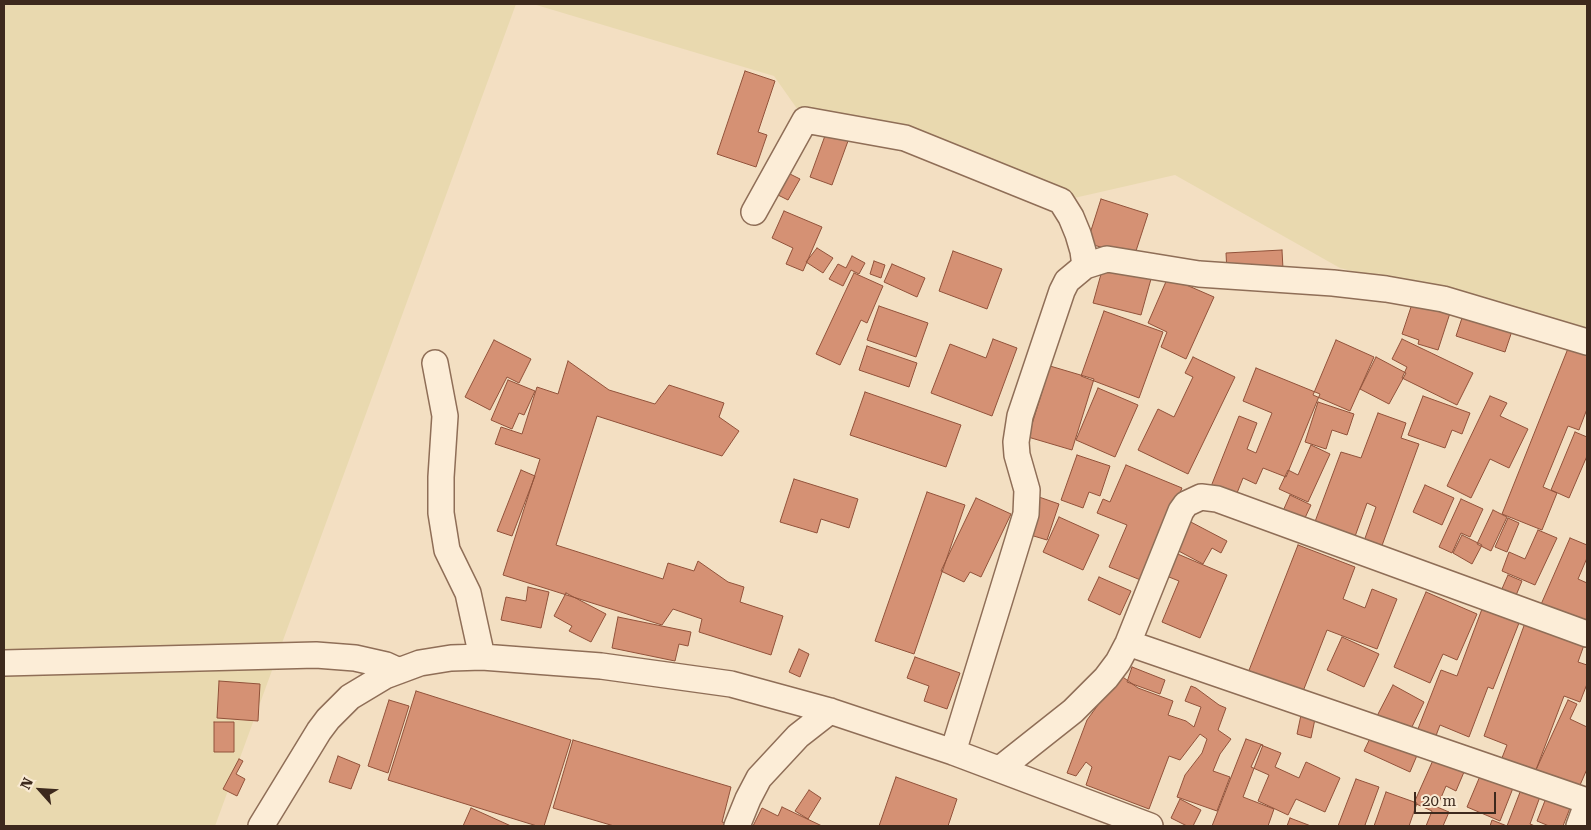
<!DOCTYPE html>
<style>
body{margin:0}
#map{position:relative;width:1591px;height:830px;overflow:hidden;background:#f3dfc2;font-family:"Roboto Serif",serif}
canvas{display:block}
.frame{position:absolute;inset:0;border:5px solid #3d291d;pointer-events:none}
.north{position:absolute;left:15px;top:765px;width:50px;height:50px;-webkit-text-stroke:4px #f9ead3;paint-order:stroke;rotate:296deg;font-size:14px;font-weight:700;line-height:20px;text-align:center;color:#3d291d}
.north::after{content:'';display:block;margin:auto;width:18px;height:22px;background:#3d291d;clip-path:polygon(50% 0,100% 100%,50% 72%,0 100%)}
.scale{position:absolute;left:1414px;top:792px;width:82px;height:22px;box-sizing:border-box;border:2px solid #3d291d;border-top:0;padding-left:6px;font-size:15px;line-height:18px;white-space:nowrap;color:#3d291d;-webkit-text-stroke:4px #f9ead3;paint-order:stroke}
</style>
<div id="map">
<canvas width="1591" height="830"></canvas>
<div class="frame"></div>
<div class="north">N</div>
<div class="scale">20 m</div>
</div>
<script>
const ctx = document.querySelector('canvas').getContext('2d');
ctx.lineJoin = 'round';
function fillPath(path, color) { ctx.fillStyle = color; ctx.fill(path, 'evenodd'); }
const toPath = rows => new Path2D(rows.map(r => 'M' + r).join(''));
function strokePath(path, color, width, dash) { ctx.strokeStyle = color; ctx.lineWidth = width; ctx.lineCap = dash ? 'butt' : 'round'; ctx.setLineDash(dash || []); ctx.stroke(path); }
const farmland = toPath([
 [4,4,516,4,215,826,4,826],
 [533,4,1587,4,1587,331,1340,268,1175,175,1061,201,905,138,805,120,774,76]
]);
const building = toPath([
 [745,71,775,81,758,132,767,135,756,167,717,154,745,71],
 [826,133,848,141,832,185,810,177,826,133],
 [788,173,800,179,788,200,776,194,788,173],
 [1101,199,1148,214,1134,257,1087,243,1101,199],
 [784,211,822,227,803,271,786,264,793,248,772,238,784,211],
 [817,248,833,258,823,273,806,262,817,248],
 [1282,250,1283,269,1227,272,1226,253,1282,250],
 [953,251,1002,269,987,309,939,291,953,251],
 [852,256,865,263,859,274,851,270,843,286,829,279,838,264,846,268,852,256],
 [874,261,885,265,881,278,870,274,874,261],
 [892,264,925,278,917,297,884,282,892,264],
 [1103,267,1151,279,1141,315,1093,303,1103,267],
 [854,273,883,286,867,323,861,320,840,365,816,354,854,273],
 [1168,277,1214,297,1186,359,1161,347,1167,332,1148,323,1168,277],
 [1414,298,1451,310,1438,350,1418,344,1419,340,1402,334,1414,298],
 [879,306,928,323,916,357,867,340,879,306],
 [1104,311,1163,332,1139,398,1081,376,1104,311],
 [1463,315,1512,331,1505,352,1456,336,1463,315],
 [993,339,1017,348,992,416,931,393,950,344,986,358,993,339],
 [1402,339,1473,373,1457,405,1402,378,1407,367,1392,359,1402,339],
 [494,340,531,359,519,383,507,377,490,410,465,397,494,340],
 [1336,340,1374,357,1350,411,1313,395,1336,340],
 [867,346,917,363,909,387,859,370,867,346],
 [1569,346,1587,354,1587,409,1579,430,1568,426,1543,487,1557,493,1542,530,1502,514,1569,346],
 [1193,357,1235,377,1188,474,1138,450,1158,409,1174,417,1193,377,1185,373,1193,357],
 [1376,357,1406,373,1389,404,1360,389,1376,357],
 [568,361,609,390,655,404,669,385,724,403,719,417,739,431,722,456,597,416,556,545,663,579,668,563,694,571,698,561,728,582,744,587,740,602,783,616,771,655,699,632,702,619,673,609,662,625,503,575,540,459,495,444,501,427,522,434,537,387,558,394,568,361],
 [1050,366,1094,379,1072,450,1028,437,1050,366],
 [1256,368,1320,394,1286,477,1263,468,1256,484,1243,478,1235,498,1210,489,1239,416,1257,423,1247,449,1256,453,1272,413,1243,401,1256,368],
 [508,380,535,391,524,415,519,413,512,429,491,420,508,380],
 [1098,388,1138,405,1115,457,1076,440,1098,388],
 [865,392,961,425,946,467,850,435,865,392],
 [1423,396,1470,413,1462,434,1452,430,1445,448,1408,435,1423,396],
 [1490,396,1507,403,1500,416,1528,429,1509,468,1490,459,1471,498,1447,486,1490,396],
 [1318,402,1354,414,1347,435,1332,430,1326,449,1305,442,1318,402],
 [1378,413,1406,423,1401,438,1419,444,1380,551,1363,544,1376,507,1367,503,1353,542,1313,527,1341,452,1361,458,1378,413],
 [1575,432,1587,437,1587,456,1569,498,1551,490,1575,432],
 [1311,445,1330,454,1308,502,1279,489,1288,470,1298,475,1311,445],
 [1077,455,1110,466,1100,496,1089,492,1083,508,1061,500,1077,455],
 [1126,465,1182,488,1143,581,1109,567,1127,525,1097,513,1103,499,1110,502,1126,465],
 [521,470,535,476,512,536,497,531,521,470],
 [794,479,858,499,849,528,821,519,817,533,780,522,794,479],
 [1425,485,1454,498,1442,525,1413,512,1425,485],
 [927,492,965,505,914,654,875,641,927,492],
 [1290,495,1311,505,1304,520,1283,511,1290,495],
 [1039,497,1059,504,1047,540,1027,534,1039,497],
 [976,498,1011,514,981,577,970,572,964,582,941,571,976,498],
 [1461,499,1483,509,1470,537,1461,533,1452,553,1439,547,1461,499],
 [1493,510,1507,517,1491,551,1477,544,1493,510],
 [1059,517,1099,535,1083,570,1043,552,1059,517],
 [1508,518,1519,523,1507,552,1495,547,1508,518],
 [1187,520,1227,541,1221,553,1212,548,1203,564,1173,548,1187,520],
 [1538,530,1557,538,1535,585,1502,571,1509,552,1525,559,1538,530],
 [1462,535,1482,545,1472,564,1453,553,1462,535],
 [1570,538,1587,545,1587,558,1578,579,1587,583,1587,630,1539,609,1570,538],
 [1298,545,1355,567,1343,599,1365,608,1372,589,1397,599,1377,649,1327,630,1300,699,1246,678,1298,545],
 [1173,552,1227,575,1200,638,1162,622,1179,581,1164,575,1173,552],
 [1508,575,1522,581,1512,605,1498,598,1508,575],
 [1099,577,1131,591,1120,615,1088,600,1099,577],
 [528,587,549,592,541,628,501,620,506,597,526,601,528,587],
 [1426,592,1477,614,1457,660,1443,654,1430,683,1394,667,1426,592],
 [566,593,606,614,591,642,569,631,572,626,554,616,566,593],
 [1482,609,1519,623,1493,689,1488,687,1469,737,1440,725,1434,741,1416,734,1441,670,1457,676,1482,609],
 [618,617,691,632,688,646,679,644,675,661,612,648,618,617],
 [1525,623,1584,645,1578,662,1587,665,1587,684,1580,702,1564,696,1534,775,1500,763,1507,745,1484,736,1525,623],
 [1342,637,1379,654,1364,687,1327,670,1342,637],
 [799,649,809,654,800,677,789,672,799,649],
 [915,657,960,673,947,709,924,701,929,686,907,678,915,657],
 [1132,667,1165,680,1160,694,1127,682,1132,667],
 [1120,675,1138,688,1173,701,1168,715,1186,721,1194,727,1201,707,1185,701,1191,686,1196,688,1219,705,1226,708,1218,730,1231,739,1220,754,1213,771,1230,777,1217,811,1177,797,1185,775,1202,753,1207,739,1200,734,1180,760,1169,756,1149,809,1086,785,1092,767,1086,762,1076,776,1067,773,1087,720,1120,675],
 [219,681,260,684,258,721,217,718,219,681],
 [1393,685,1424,702,1409,733,1377,716,1393,685],
 [416,691,571,740,544,826,537,826,388,780,416,691],
 [389,700,409,706,388,773,368,766,389,700],
 [1568,700,1577,704,1570,719,1587,727,1587,769,1577,792,1535,772,1568,700],
 [1301,715,1315,719,1311,738,1297,734,1301,715],
 [214,722,234,722,234,752,214,752,214,722],
 [1373,732,1418,753,1410,772,1364,751,1373,732],
 [1246,739,1263,745,1243,797,1274,809,1268,826,1212,826,1246,739],
 [573,740,731,787,722,822,730,824,730,826,614,826,553,808,573,740],
 [1261,745,1281,753,1275,767,1299,778,1306,762,1340,778,1325,812,1296,799,1288,815,1258,801,1269,775,1251,767,1261,745],
 [338,756,360,765,351,789,329,782,338,756],
 [1434,758,1464,772,1456,791,1446,786,1437,807,1449,812,1443,826,1426,826,1432,811,1414,803,1434,758],
 [239,759,243,761,236,774,245,779,237,796,223,789,239,759],
 [1483,769,1515,783,1500,821,1467,807,1483,769],
 [896,777,957,799,948,826,879,826,896,777],
 [1356,779,1379,787,1365,825,1368,826,1338,826,1356,779],
 [1522,787,1541,794,1530,824,1535,826,1490,826,1492,820,1507,826,1522,787],
 [809,790,821,798,808,819,795,811,809,790],
 [1386,792,1417,803,1409,826,1374,826,1386,792],
 [1548,793,1572,803,1563,826,1549,826,1537,821,1548,793],
 [1180,799,1201,810,1193,826,1187,826,1171,818,1180,799],
 [782,807,822,826,753,826,762,808,778,816,782,807],
 [471,808,511,826,463,826,471,808],
 [1290,818,1311,826,1287,826,1290,818]
]);
const minor = toPath([
 [754,212,805,120,905,138,1061,201,1071,217,1078,234,1083,251,1085,266],
 [435,363,445,416,441,477,441,513,447,550,468,593,482,657],
 [1128,643,1587,801],
 [4,663,316,655,355,658,386,665,397,670],
 [953,752,1026,514,1027,490,1017,455,1016,442,1020,416,1062,291,1067,281,1085,266,1107,259,1199,274,1333,283,1386,289,1443,299,1587,342],
 [1001,768,1073,711,1106,678,1118,662,1128,643,1181,511,1186,504,1201,497,1217,499,1587,634],
 [261,826,319,731,328,719,350,697,385,676,420,663,451,658,482,657,601,666,731,684,830,711,953,752,1150,826],
 [737,826,748,799,759,778,798,736,830,711],
 [1579,826,1587,804]
]);
fillPath(farmland, '#e9d9af');
fillPath(building, '#d59174');
strokePath(building, '#91523a', 1);
strokePath(minor, '#8f6e57', 28);
strokePath(minor, '#fcedd7', 25);
</script>
